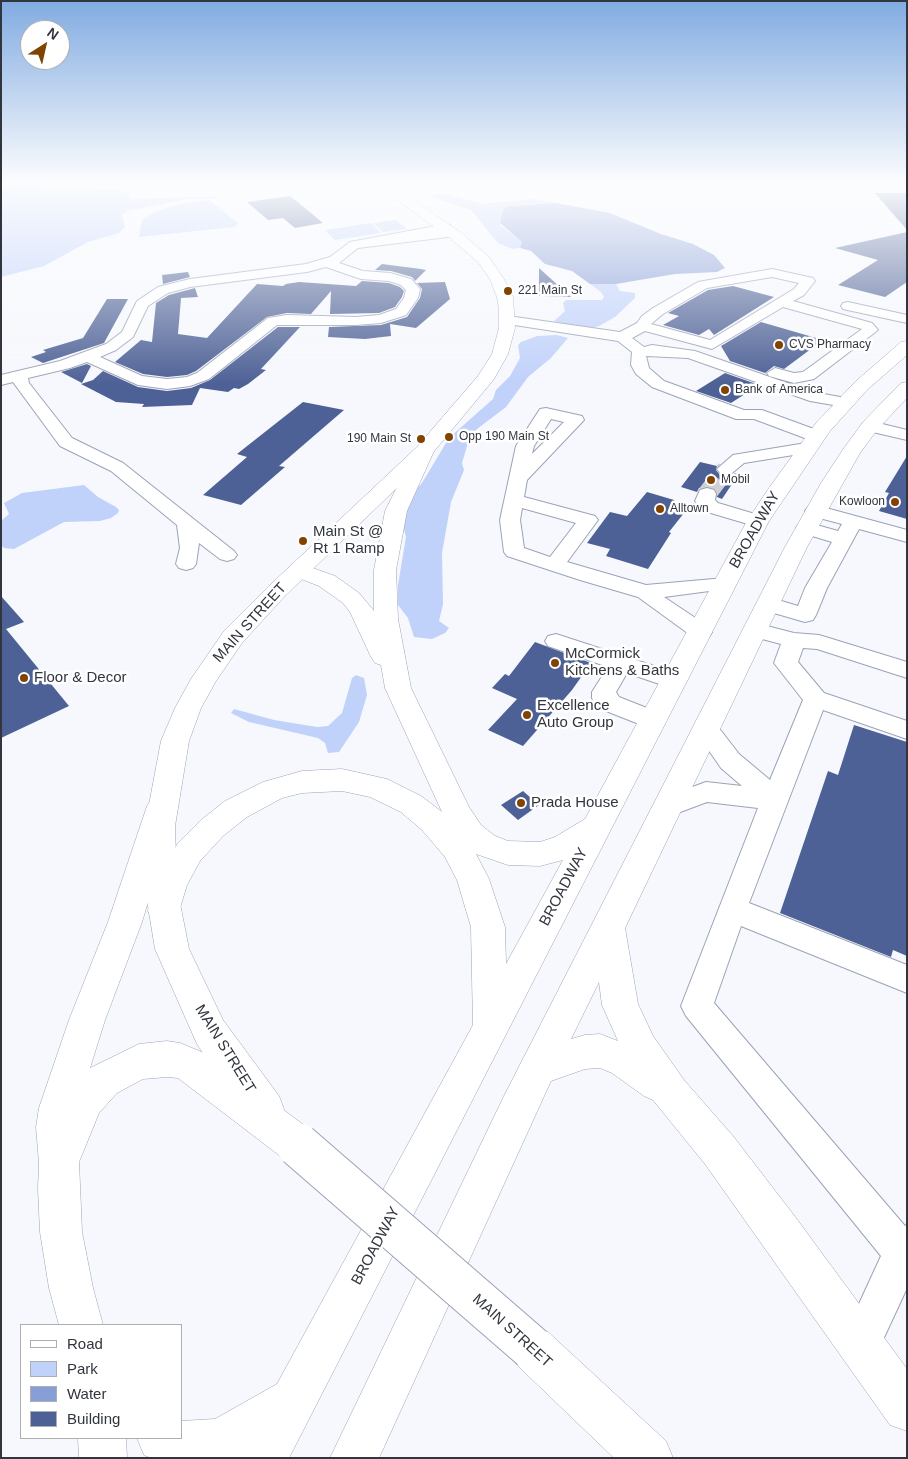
<!DOCTYPE html>
<style>
body{margin:0}
#map{position:relative;width:908px;height:1459px;overflow:hidden;background:#f6f8fd;font-family:Arial,sans-serif}
canvas{display:block}
.frame{position:absolute;inset:0;border:2px solid #31353d;pointer-events:none}
.legend{position:absolute;left:20px;top:1324px;width:162px;height:115px;box-sizing:border-box;background:#fff;border:1px solid #adaeb1;margin:0;padding:6px 9px;list-style:none;font-size:15px;color:#31353d}
.legend li{display:flex;align-items:center;gap:10px;height:25px}
.legend b{width:25px;border:1px solid #adaeb1}
.north{position:absolute;left:20px;top:20px;width:50px;height:50px;box-sizing:border-box;background:#fff;border:1px solid #adaeb1;border-radius:50%;rotate:35deg;font-size:14px;font-weight:700;line-height:20px;text-align:center;color:#31353d}
.north::after{content:'';display:block;margin:auto;width:18px;height:22px;background:#804300;clip-path:polygon(50% 0,100% 100%,50% 72%,0 100%)}
</style>
<div id="map">
<canvas width="908" height="1459"></canvas>
<div class="frame"></div>
<ul class="legend">
<li><b style="height:6px;background:#fff"></b>Road</li>
<li><b style="height:14px;background:#c0d1fa"></b>Park</li>
<li><b style="height:14px;background:#889ed7"></b>Water</li>
<li><b style="height:14px;background:#4e6196"></b>Building</li>
</ul>
<div class="north">N</div>
</div>
<script>
const ctx = document.querySelector('canvas').getContext('2d');
ctx.lineJoin = 'round';
function fillPath(path, color) { ctx.fillStyle = color; ctx.fill(path, 'evenodd'); }
const toPath = rows => new Path2D(rows.map(r => 'M' + r).join(''));
function strokePath(path, color, width, dash) { ctx.strokeStyle = color; ctx.lineWidth = width; ctx.lineCap = dash ? 'butt' : 'round'; ctx.setLineDash(dash || []); ctx.stroke(path); }
function label(font, color, halo, rows, align = 'center') {
  ctx.font = font + ' Arial,sans-serif'; ctx.lineWidth = 5; ctx.setLineDash([]); ctx.textBaseline = 'middle'; ctx.strokeStyle = halo; ctx.fillStyle = color; for (const [text, x, y, turn = 0] of rows) {
    ctx.save(); ctx.translate(x, y); ctx.rotate((+turn || 0) * Math.PI / 180); ctx.textAlign = isNaN(turn) ? turn : align; if (halo) ctx.strokeText(text, 0, 0); ctx.fillText(text, 0, 0); ctx.restore();
  }
}
const green = toPath([
 [17,183,39,187,120,190,127,192,131,199,136,199,220,196,212,199,189,199,127,211,122,215,125,227,119,233,88,242,44,266,1,277,1,188],
 [442,193,483,204,533,199,556,203,515,205,503,210,500,222,501,226,523,242,520,248,512,249,498,243,471,210,429,196],
 [209,200,238,223,235,227,139,237,142,220,157,211,179,204],
 [396,220,407,229,383,232,373,223],
 [371,223,381,233,335,240,325,230],
 [590,284,616,284,620,291,635,293,635,298,615,317,599,326,587,329,554,321,565,311,563,303,566,300,602,300,604,297,601,292],
 [557,335,568,338,551,358,528,377,506,407,477,429,467,446,462,463,464,470,451,502,442,553,443,604,439,621,449,628,445,633,432,639,414,637,408,618,398,605,398,585,406,537,403,526,405,510,414,492,422,483,449,438,493,399,496,390,510,376,520,358,518,345,521,342,537,336],
 [84,485,98,497,116,507,119,510,118,513,111,518,100,521,64,522,14,549,4,548,1,545,1,521,9,514,4,503,22,493],
 [356,675,364,678,367,695,359,722,339,752,328,753,325,743,318,738,249,722,231,713,234,709,274,720,317,727,328,726,342,713,352,678]
]);
const water = toPath([
 [556,203,610,213,661,234,693,244,714,255,725,268,717,272,675,274,616,284,590,284,572,271,545,264,531,251,520,248,522,242,500,223,503,210,510,206]
]);
const building = toPath([
 [875,193,907,193,907,230],
 [290,196,311,213,323,223,295,228,283,218,268,220,247,202],
 [907,232,907,282,885,297,838,285,878,260,835,248],
 [382,264,421,269,426,270,415,281,412,277,391,271,375,270],
 [539,268,571,297,539,296],
 [188,272,190,277,163,284,162,275],
 [362,281,389,283,400,287,404,291,402,297,395,307,379,313,330,314,331,291,311,314,287,313,267,317,196,371,187,375,167,377,143,374,115,362,141,340,152,342,156,303,169,295,195,288,198,297,181,298,178,334,207,338,257,284,283,286,286,284,299,282,356,286],
 [445,282,450,299,416,328,390,324,391,336,365,339,328,337,329,327,381,325,407,317,420,298,422,289,417,283],
 [733,286,774,297,714,335,709,329,699,335,663,325,679,316,668,313,708,290],
 [107,299,128,299,104,343,43,363,31,357,46,352,43,350,83,338],
 [761,322,823,340,784,369,774,366,765,373,730,361,721,346],
 [278,327,300,327,261,369,266,370,248,384,239,389,234,388,228,392,200,388,192,405,142,407,144,404,116,402,81,384,93,380,103,371,138,387,167,391,191,388,210,380],
 [87,364,91,366,82,383,61,372],
 [725,373,759,385,731,403,696,391],
 [303,402,344,410,279,466,285,467,241,505,203,495,247,457,237,454],
 [907,456,907,519,879,511,889,493,885,492],
 [700,462,717,466,716,470,720,475,726,476,740,472,722,499,717,497,716,489,708,486,699,488,697,492,681,487],
 [647,492,674,500,684,513,669,532,671,533,648,569,606,556,610,549,587,543,610,512,627,516],
 [1,596,24,622,6,629,69,706,1,738],
 [535,642,591,663,572,690,523,746,488,730,517,699,492,688,505,674,509,676],
 [854,725,907,742,907,956,893,950,891,957,780,913,828,771,838,775],
 [523,791,539,805,518,820,501,805]
]);
const minorTunnel = toPath([
 [707,494,726,469]
]);
const minor = toPath([
 [387,179,410,179,380,187,375,184,387,179],
 [446,224,450,225,451,230,456,230,458,233,456,236,358,248,339,263,363,271,390,273,411,279,420,289,418,298,406,315,381,323,356,325,277,325,209,379,190,386,167,389,138,385,87,362,70,368,28,378,29,383,72,438,123,463,234,551,237,555,234,559,227,561,220,559,199,543,196,564,193,568,186,570,179,568,176,564,180,548,177,525,111,471,60,446,13,382,1,385,1,375,60,361,106,344,122,332,137,301,158,287,190,279,306,264,330,257,350,242,446,224],
 [326,267,361,279,389,281,401,285,406,290,404,298,396,309,379,315,356,317,287,315,268,318,197,373,187,377,167,379,142,376,100,357,116,350,133,337,148,306,168,293,190,287,307,272,326,267],
 [772,269,813,278,815,281,804,295,793,301,872,323,878,330,814,379,794,383,769,376,767,373,775,368,794,373,803,372,862,329,783,307,712,349,645,331,632,338,644,347,652,345,695,351,813,392,851,399,853,402,851,405,845,407,810,401,688,358,646,356,649,368,664,381,744,410,762,410,822,432,825,436,822,440,810,440,754,419,736,419,652,387,636,374,631,365,632,352,618,341,508,324,501,320,508,316,620,332,637,323,642,316,653,308,698,282,772,269],
 [772,277,799,283,794,289,710,340,651,324,663,314,707,288,772,277],
 [848,302,907,315,907,323,843,309,841,306,843,303,848,302],
 [546,408,582,416,584,420,527,480,524,497,595,516,598,520,567,562,646,585,725,578,732,580,736,584,732,588,664,597,709,627,712,632,709,637,701,639,693,637,638,597,580,580,507,556,504,552,500,520,516,446,540,409,546,408],
 [551,419,564,422,532,454,534,446,551,419],
 [522,508,576,523,550,557,524,548,520,520,522,508],
 [870,421,907,430,907,440,864,430,861,426,864,422,870,421],
 [806,443,812,444,815,448,812,452,744,463,732,473,726,474,720,473,717,469,733,455,806,443],
 [707,488,714,490,716,494,715,500,718,503,765,517,768,521,765,525,758,527,704,511,695,501,700,490,707,488],
 [815,505,907,530,907,542,859,529,827,588,816,615,813,620,805,622,760,609,757,604,760,599,768,597,798,606,805,588,832,542,799,532,796,528,799,524,806,522,838,531,842,524,808,515,805,511,808,507,815,505],
 [755,623,794,633,819,635,907,662,907,678,817,649,803,648,798,662,824,693,907,721,907,739,823,710,749,903,907,965,907,993,741,926,714,1003,905,1226,907,1225,907,1288,875,1357,861,1363,847,1357,841,1343,881,1256,686,1016,681,1006,758,808,707,802,667,817,657,814,653,807,657,800,706,782,742,786,721,768,694,729,697,723,706,720,715,723,739,754,770,780,803,700,774,663,781,644,747,635,744,630,747,625,755,623],
 [556,634,682,675,686,681,682,687,674,689,627,673,616,692,619,697,662,714,665,720,662,726,653,729,644,726,601,709,595,704,592,698,592,692,608,667,548,646,545,641,548,636,556,634]
]);
const major = toPath([
 [368,179,382,179,460,232,488,256,504,279,513,297,515,328,508,354,494,379,431,455,285,596,242,643,216,681,201,708,189,741,175,826,177,888,189,949,223,1020,279,1096,284,1109,279,1122,265,1128,251,1122,232,1097,197,1044,155,949,145,888,145,826,161,741,175,708,191,679,224,631,269,586,417,447,478,376,492,354,499,328,499,309,497,297,490,279,478,262,450,238,368,179],
 [532,1325,548,1332,666,1441,673,1458,614,1458,516,1364,509,1348,516,1332,532,1325]
]);
const highway = toPath([
 [907,341,907,355,868,389,830,431,769,521,289,1458,151,1458,144,1455,137,1438,181,1438,181,1421,215,1419,277,1384,473,1025,471,927,457,880,445,857,422,830,401,812,370,797,342,791,302,793,282,798,247,817,223,836,200,861,187,885,176,921,164,925,152,921,148,911,155,883,178,843,201,820,225,801,263,782,302,771,342,769,387,779,421,796,442,812,385,688,381,665,375,663,371,657,350,612,343,603,319,586,291,575,288,570,291,565,299,563,335,576,359,593,374,611,374,570,385,511,417,447,431,447,434,451,407,511,396,570,398,619,411,688,469,807,481,825,495,836,508,841,540,842,555,837,585,819,747,521,769,488,816,423,856,381,901,342,907,341],
 [476,854,508,865,540,866,563,860,506,964,505,927,489,879,476,854],
 [907,382,907,398,877,430,860,453,807,547,625,928,638,1004,653,1036,684,1080,733,1136,796,1218,907,1369,907,1431,890,1425,705,1164,653,1100,644,1096,612,1073,600,1068,585,1069,551,1081,379,1458,330,1458,504,1096,785,547,821,483,844,448,863,422,901,383,907,382],
 [599,982,602,1005,618,1041,600,1034,585,1035,571,1039,599,982],
 [162,795,172,798,177,806,142,922,105,1020,90,1068,139,1044,167,1041,180,1043,209,1055,312,1131,318,1145,312,1159,298,1165,284,1159,178,1078,167,1077,143,1079,117,1093,99,1113,79,1162,82,1232,93,1288,103,1325,59,1325,49,1288,40,1232,38,1189,39,1163,36,1127,39,1108,69,1020,108,922,147,806,152,798,162,795],
 [78,1438,126,1438,127,1458,79,1458,78,1438]
]);
const majorBridge = toPath([
 [298,1145,532,1348]
]);
const markers = [
 [508,291,5,"#804300"],
 [779,345,5,"#804300"],
 [725,390,5,"#804300"],
 [449,437,5,"#804300"],
 [421,439,5,"#804300"],
 [711,480,5,"#804300"],
 [895,502,5,"#804300"],
 [660,509,5,"#804300"],
 [303,541,5,"#804300"],
 [555,663,5,"#804300"],
 [24,678,5,"#804300"],
 [527,715,5,"#804300"],
 [521,803,5,"#804300"]
];
const farPoinames = [
 ["221 Main St",518,291],
 ["CVS Pharmacy",789,345],
 ["Bank of America",735,390],
 ["Opp 190 Main St",459,437],
 ["190 Main St",411,439,"right"],
 ["Mobil",721,480],
 ["Kowloon",885,502,"right"],
 ["Alltown",670,509]
];
const streetNames = [
 ["BROADWAY",755,530,-60],
 ["MAIN STREET",250,623,-48],
 ["BROADWAY",564,887,-62],
 ["MAIN STREET",225,1049,58],
 ["BROADWAY",376,1246,-62],
 ["MAIN STREET",512,1331,42]
];
const poiNames = [
 ["Main St @",313,532],
 ["Rt 1 Ramp",313,549],
 ["McCormick",565,654],
 ["Kitchens & Baths",565,671],
 ["Floor & Decor",34,678],
 ["Excellence",537,706],
 ["Auto Group",537,723],
 ["Prada House",531,803]
];
fillPath(green, '#c0d1fa');
fillPath(water, '#889ed7');
fillPath(building, '#4e6196');
strokePath(minorTunnel, '#cfd1d7', 19, [19, 9]);
strokePath(minor, '#9aa3b7', 2);
strokePath(major, '#9aa3b7', 1);
strokePath(highway, '#9aa3b7', 1);
fillPath(minor, '#fff');
fillPath(major, '#fff');
fillPath(highway, '#fff');
strokePath(majorBridge, '#9aa3b7', 45, []);
strokePath(majorBridge, '#fff', 43);
const sky = ctx.createLinearGradient(0, 0, 0, 384);
sky.addColorStop(0, '#81abe1');
sky.addColorStop(0.47, '#fbfcfe');
sky.addColorStop(1, '#fbfcfe00');
ctx.fillStyle = sky;
ctx.fillRect(0, 0, 908, 384);
for (const [x, y, r, color] of markers) { const dot = new Path2D(); dot.arc(x, y, r, 0, 2 * Math.PI); ctx.fillStyle = color; ctx.fill(dot); strokePath(dot, '#fff', 2); }
label('12px', '#31353d', '#fff', farPoinames, 'left');
label('15px', '#31353d', '#fff', streetNames);
label('15px', '#31353d', '#fff', poiNames, 'left');
</script>
